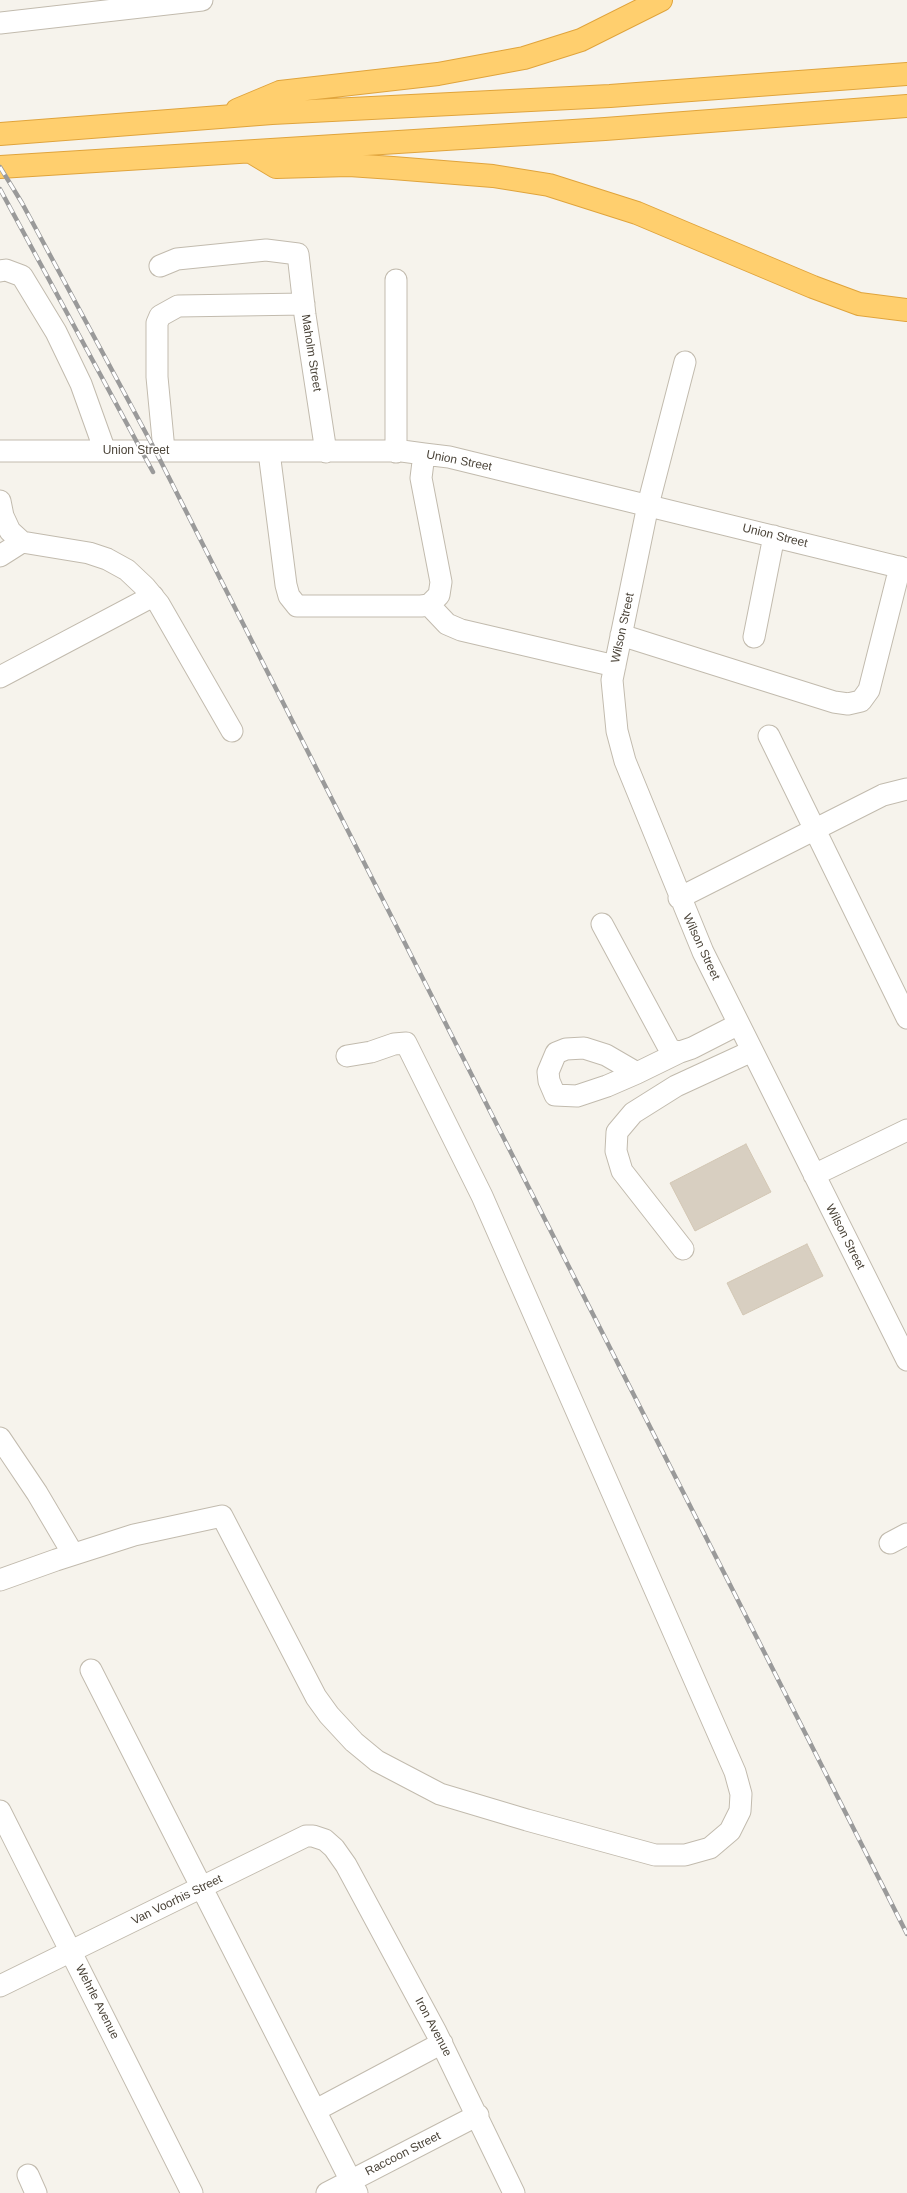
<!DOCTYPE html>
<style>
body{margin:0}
canvas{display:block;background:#f6f3ec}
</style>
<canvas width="907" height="2193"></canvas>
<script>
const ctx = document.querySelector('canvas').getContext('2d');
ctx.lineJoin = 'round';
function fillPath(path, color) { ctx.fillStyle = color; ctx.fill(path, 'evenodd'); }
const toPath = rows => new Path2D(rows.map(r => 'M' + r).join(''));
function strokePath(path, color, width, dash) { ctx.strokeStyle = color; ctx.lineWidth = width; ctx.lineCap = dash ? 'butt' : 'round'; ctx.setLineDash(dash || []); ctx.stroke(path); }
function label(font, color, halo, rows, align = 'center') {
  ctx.font = font + ' Helvetica,sans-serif'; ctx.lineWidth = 3; ctx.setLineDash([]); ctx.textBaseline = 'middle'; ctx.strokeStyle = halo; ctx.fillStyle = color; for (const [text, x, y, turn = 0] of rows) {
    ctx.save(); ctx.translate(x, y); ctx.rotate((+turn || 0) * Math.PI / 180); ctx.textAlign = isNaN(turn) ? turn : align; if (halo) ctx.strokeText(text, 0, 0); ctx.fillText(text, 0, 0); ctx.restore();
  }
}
const building = toPath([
 [746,1144,771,1192,695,1231,670,1183,746,1144],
 [807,1244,823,1276,743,1315,727,1283,807,1244]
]);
const minor = toPath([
 [0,23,202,0],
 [160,266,177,259,266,250,298,254,305,315,326,452],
 [0,271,6,270,22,276,56,332,81,384,105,451],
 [396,280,396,452],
 [685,362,648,505,612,680,617,731,625,761,703,952,907,1360],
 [164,450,157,377,157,323,160,316,178,306,304,304],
 [0,451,402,451,424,454,449,457,907,569],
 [269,452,286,585,289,596,297,606,421,606,429,605,439,595,441,582,421,478,424,454],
 [0,501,3,516,10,531,22,542],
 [0,556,22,542,89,553,107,559,127,570,145,587,159,604,232,731],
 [429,605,447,624,461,630,615,666],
 [621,635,834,702,848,704,861,701,869,690,900,567],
 [754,637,774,536],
 [0,677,153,596],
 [769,736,907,1018],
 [679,898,883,795,907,789],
 [602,924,670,1050,680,1052,692,1048,739,1024],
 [584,1048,606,1055,637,1073,607,1086,577,1096,555,1095,549,1081,548,1072,556,1053,566,1049,584,1048],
 [637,1073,680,1052],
 [814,1175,907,1130],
 [683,1249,622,1171,616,1151,617,1132,633,1113,676,1086,752,1051],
 [0,1438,37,1493,73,1554],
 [890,1543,907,1534],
 [0,1580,56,1560,134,1535,222,1516,316,1697,329,1715,354,1742,377,1761,440,1794,527,1820,655,1855,685,1855,710,1848,730,1831,740,1811,741,1794,735,1772,482,1196,406,1043,394,1044,371,1052,347,1056],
 [91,1670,357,2193],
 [0,1811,192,2193],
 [0,1986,306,1836,313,1836,325,1840,334,1848,346,1865,436,2032,514,2193],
 [316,2110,442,2043],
 [28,2175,36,2193],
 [327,2193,478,2115]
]);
const highway = toPath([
 [237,110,280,92,438,74,524,58,581,40,661,0],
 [0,134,272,113,610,96,907,74],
 [251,152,276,167,349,165,393,168,493,176,549,185,637,213,813,287,859,304,907,310],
 [0,167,605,129,907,106]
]);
const rail = toPath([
 [0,167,22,203,155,450,907,1934],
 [0,189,153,472]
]);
const streetNames = [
 ["Maholm Street",311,353,81],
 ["Union Street",136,451],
 ["Union Street",459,461,11],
 ["Union Street",775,536,14],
 ["Wilson Street",623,628,-78],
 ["Wilson Street",701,947,65],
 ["Wilson Street",845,1237,63],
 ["Van Voorhis Street",177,1900,-26],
 ["Wehrle Avenue",97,2002,63],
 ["Iron Avenue",433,2027,62],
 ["Raccoon Street",403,2154,-27]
];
fillPath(building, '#d8cfc1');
strokePath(building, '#d3c7b4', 1);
strokePath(minor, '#c2bbae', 23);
strokePath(highway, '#e0a43c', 24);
strokePath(minor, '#fff', 21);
strokePath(highway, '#ffcf6e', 22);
strokePath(rail, '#9a9a9a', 4.5);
strokePath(rail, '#fff', 3, [9]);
label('12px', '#4b4439', '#fff', streetNames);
</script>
